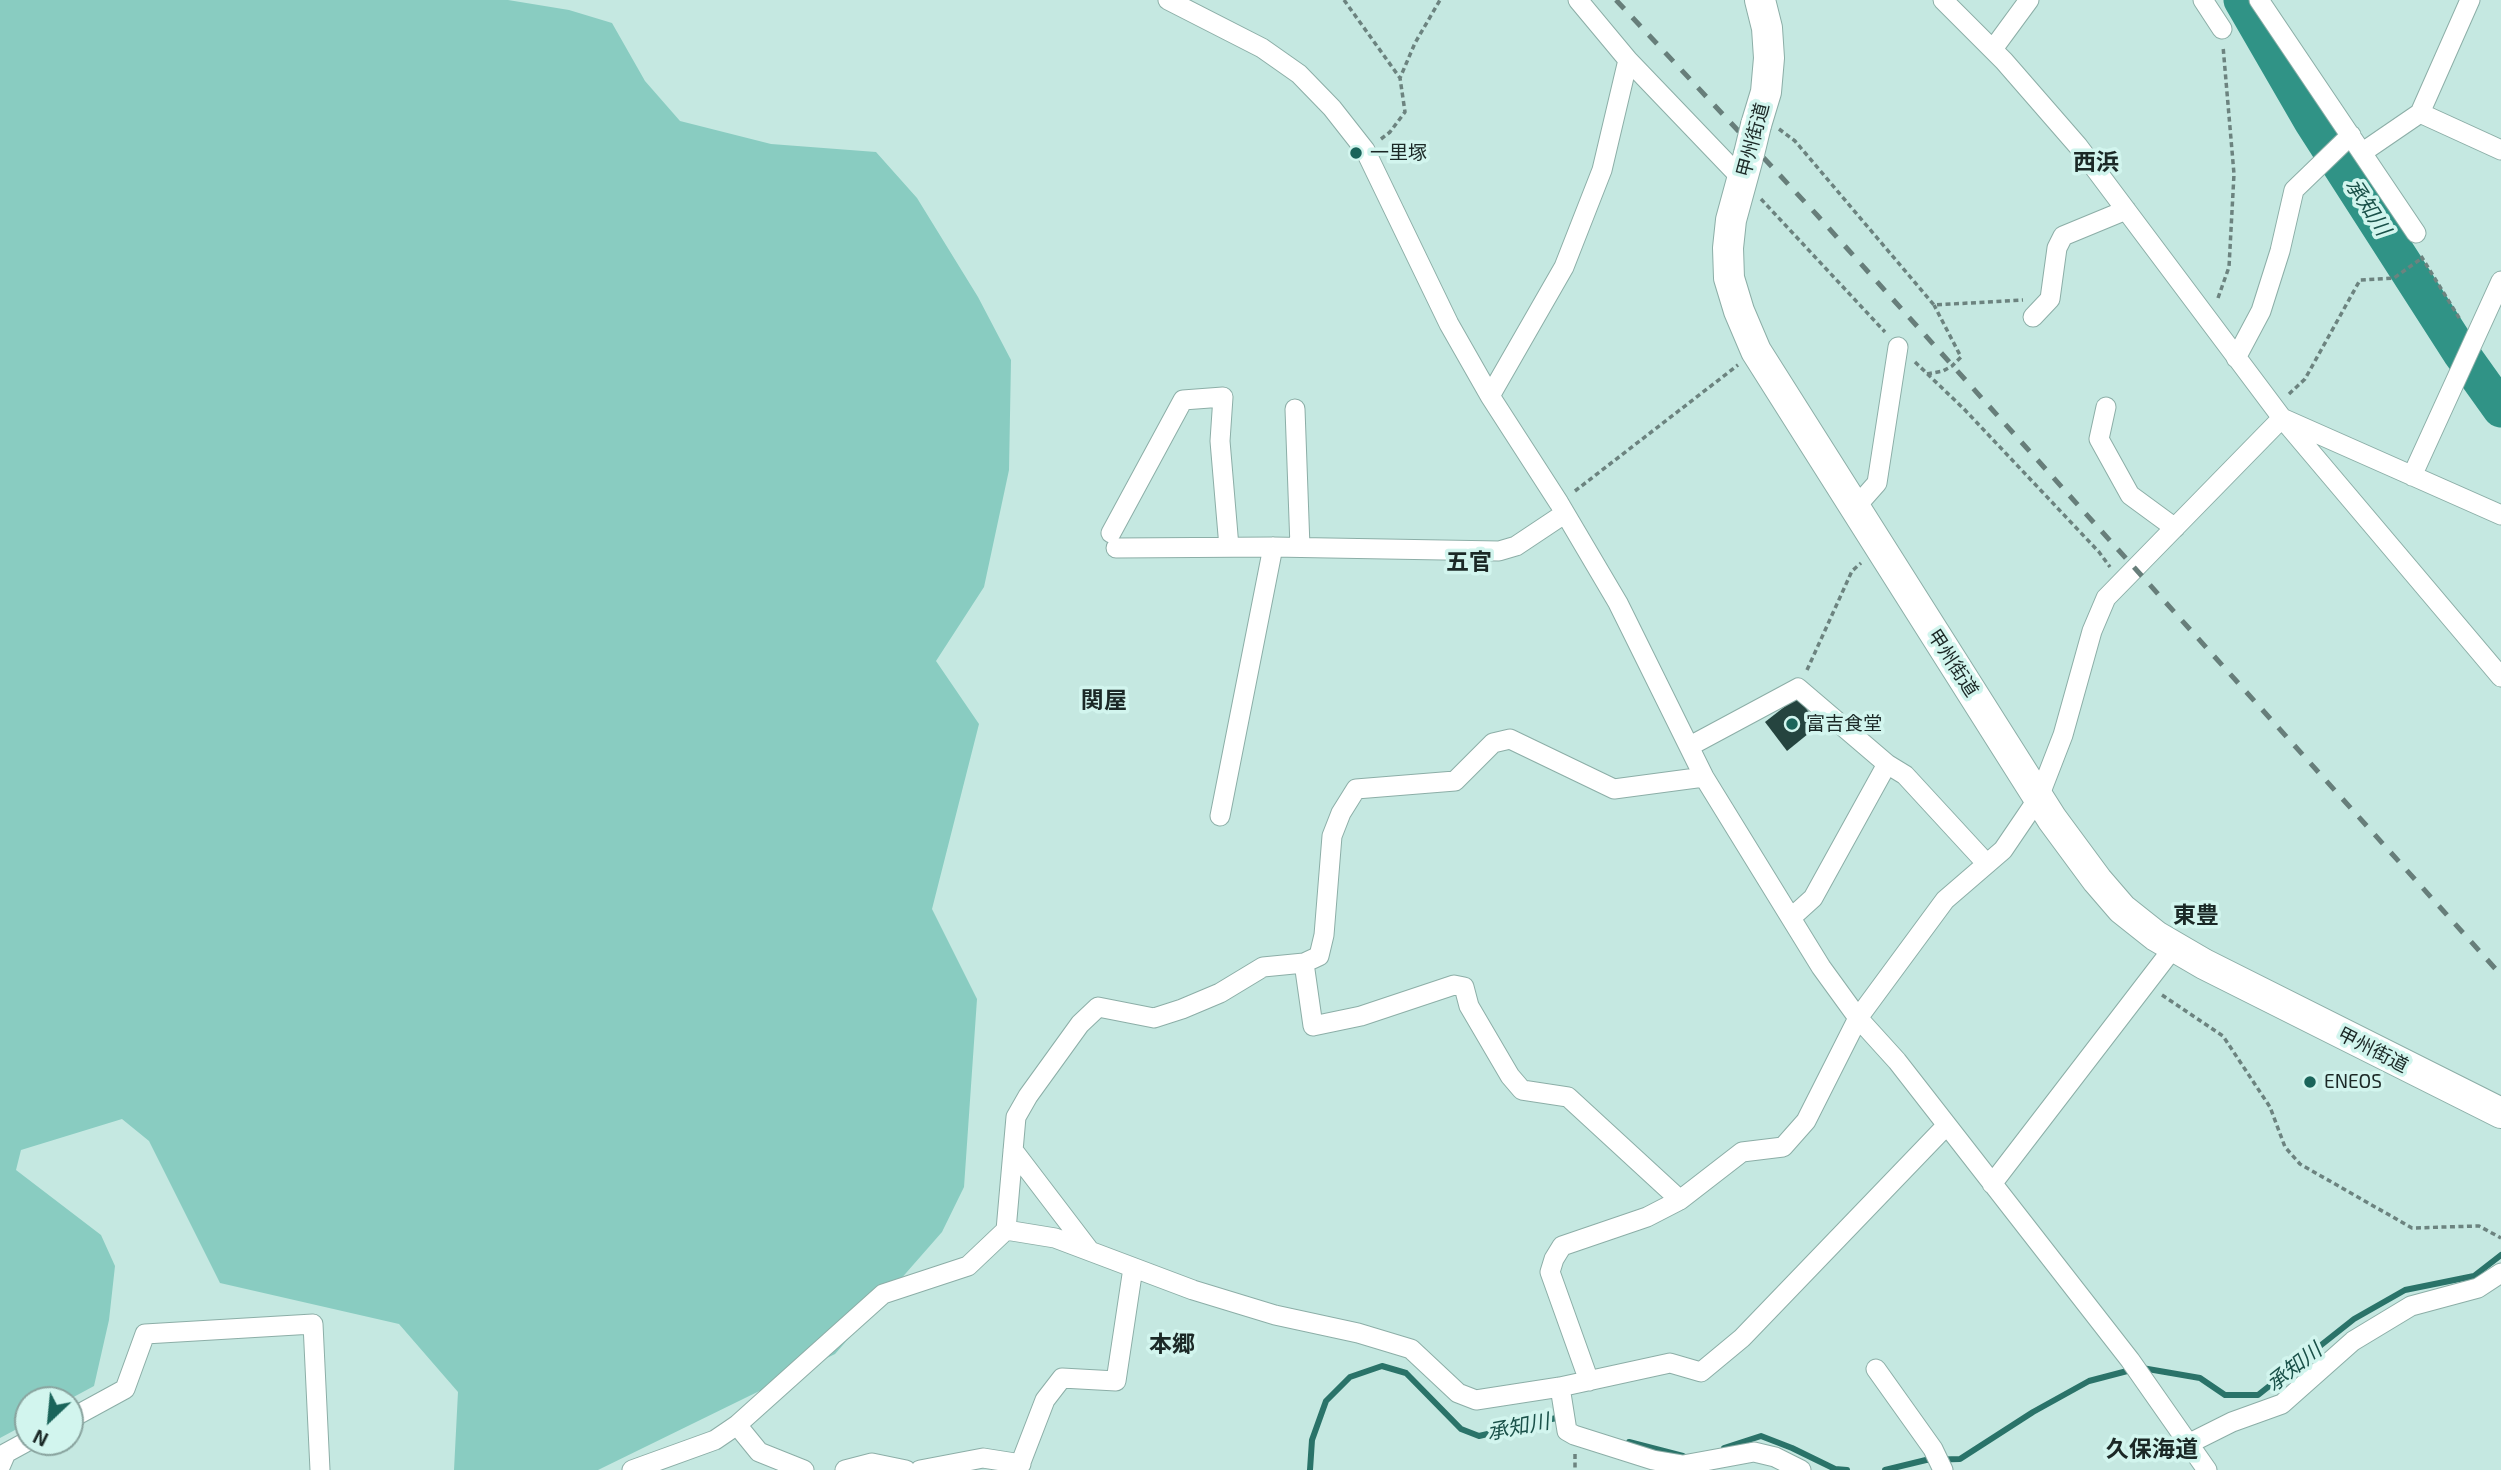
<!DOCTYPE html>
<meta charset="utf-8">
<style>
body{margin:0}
#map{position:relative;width:2501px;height:1470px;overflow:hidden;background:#c5e8e1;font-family:"Exo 2",sans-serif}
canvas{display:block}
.north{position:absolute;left:14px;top:1386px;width:70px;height:70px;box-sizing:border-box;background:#d2f5ee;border:2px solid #89a39e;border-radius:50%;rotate:206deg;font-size:19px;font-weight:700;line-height:28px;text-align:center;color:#1b2826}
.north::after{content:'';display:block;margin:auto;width:24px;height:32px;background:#1a645a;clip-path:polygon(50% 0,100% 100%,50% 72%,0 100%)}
</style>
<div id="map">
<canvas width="2501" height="1470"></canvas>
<div class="north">N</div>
</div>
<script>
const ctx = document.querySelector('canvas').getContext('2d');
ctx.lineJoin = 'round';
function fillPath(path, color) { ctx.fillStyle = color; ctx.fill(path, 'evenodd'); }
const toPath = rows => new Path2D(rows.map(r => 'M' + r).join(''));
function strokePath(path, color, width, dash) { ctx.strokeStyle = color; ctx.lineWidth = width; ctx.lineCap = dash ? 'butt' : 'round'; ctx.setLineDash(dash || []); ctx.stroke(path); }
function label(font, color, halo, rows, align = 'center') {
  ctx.font = font + ' "Exo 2","Noto Sans JP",sans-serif'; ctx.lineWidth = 7; ctx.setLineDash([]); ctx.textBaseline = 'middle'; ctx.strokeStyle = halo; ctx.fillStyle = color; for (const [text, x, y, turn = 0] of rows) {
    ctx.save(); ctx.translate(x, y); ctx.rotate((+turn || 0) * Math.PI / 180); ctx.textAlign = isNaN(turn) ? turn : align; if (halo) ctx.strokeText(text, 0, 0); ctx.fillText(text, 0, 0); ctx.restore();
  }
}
const green = toPath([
 [0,0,508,0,569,10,612,23,645,81,680,121,771,144,876,152,917,198,978,297,1011,360,1009,470,984,587,936,661,979,724,932,909,977,999,964,1187,942,1232,835,1354,598,1470,454,1470,458,1392,399,1324,220,1283,149,1141,122,1119,21,1150,16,1170,101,1235,115,1266,109,1320,94,1386,68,1400,28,1400,28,1423,0,1438]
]);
const stream = toPath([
 [2142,1368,2200,1378,2225,1395,2258,1395,2354,1319,2405,1290,2474,1276,2501,1255],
 [1629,1442,1683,1456],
 [1724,1448,1761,1436,1792,1448,1835,1469,1847,1470],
 [1310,1470,1312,1440,1326,1401,1350,1377,1382,1366,1406,1373,1461,1429,1479,1436,1556,1418,1562,1421],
 [1885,1470,1926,1460,1960,1459,2033,1412,2089,1381,2131,1370]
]);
const river = toPath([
 [2242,0,2312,121,2461,353,2501,409]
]);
const building = toPath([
 [1797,697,1819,725,1787,751,1765,722]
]);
const path = toPath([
 [1344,0,1400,78],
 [1779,129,1795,141,1934,305,2023,300],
 [1381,139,1390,132,1405,112,1400,78,1415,43,1440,0],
 [1761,199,1885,332],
 [2421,256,2461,321],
 [2218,298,2229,267,2234,174,2223,46],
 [1915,362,1964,409,2099,552,2110,567],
 [1927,374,1943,371,1952,366,1961,357,1934,305],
 [2289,394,2305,379,2360,280,2394,278,2422,258],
 [1575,491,1738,365],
 [1807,670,1852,571,1861,563],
 [2162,995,2223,1036,2270,1107,2285,1147,2300,1164,2412,1228,2479,1226,2501,1238],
 [1575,1454,1575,1470]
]);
const minor = toPath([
 [1168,0,1262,48,1299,74,1332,108,1365,150,1449,324,1490,396,1559,503,1618,603,1704,777,1821,967,1858,1018,1897,1061,2130,1360,2207,1470],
 [1578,0,1628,60,1742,179],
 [1943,0,2004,61,2078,146,2282,418,2501,677],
 [2203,0,2222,29],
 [2259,0,2416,233],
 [1993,49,2029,0],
 [2420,113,2501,150],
 [2363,152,2420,113,2470,0],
 [2033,317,2050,299,2057,248,2063,236,2126,210],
 [2236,358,2261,311,2280,251,2294,190,2351,135],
 [1490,396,1564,267,1602,170,1628,60],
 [2106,407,2099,439,2130,495,2175,528],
 [1295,409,1300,547],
 [2412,476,2501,281],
 [1854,509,1877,483,1898,347],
 [1111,533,1183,400,1223,397,1220,441,1229,547],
 [1116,548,1273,547,1499,551,1516,546,1564,514],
 [1690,746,1798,688,1887,764,1905,775,1987,864],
 [1220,816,1273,547],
 [1792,917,1813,898,1887,764],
 [1304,963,1319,956,1324,935,1332,836,1341,813,1356,789,1455,781,1493,743,1510,739,1614,789,1704,777],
 [1013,1150,1090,1251],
 [1992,1184,2174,947],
 [1006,1230,1016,1117,1028,1096,1080,1024,1098,1007,1154,1018,1182,1009,1220,993,1263,967,1304,963,1313,1026,1361,1016,1454,985,1464,987,1469,1006,1510,1076,1522,1090,1568,1097,1680,1200],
 [1876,1369,1933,1449,1943,1470],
 [1589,1381,1550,1272,1554,1259,1562,1246,1647,1217,1680,1200,1742,1152,1783,1147,1806,1121,1858,1018,1945,900,2003,850,2039,797,2063,735,2092,631,2106,598,2282,418,2501,515],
 [1560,1387,1567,1431,1574,1435,1653,1460,1683,1465,1754,1452,1775,1457,1801,1470],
 [70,1419,125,1389,145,1334,313,1324,320,1470],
 [737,1425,759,1452,804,1470],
 [2188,1444,2232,1422,2282,1404,2353,1341,2411,1306,2478,1288,2501,1273],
 [0,1467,6,1453,28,1441],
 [632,1470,715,1440,737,1425,883,1294,968,1266,1006,1230,1055,1238,1193,1290,1275,1315,1358,1333,1411,1349,1458,1393,1476,1400,1560,1387,1670,1363,1701,1372,1742,1338,1946,1126],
 [845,1470,872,1463,906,1470],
 [920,1470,983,1458,1021,1464],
 [1018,1470,1045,1400,1062,1378,1116,1381,1133,1268]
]);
const highway = toPath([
 [1756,125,1766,92,1769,58,1767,28,1760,0],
 [1749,154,1731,220,1728,248,1729,278,1739,311,1756,351,2052,819,2097,880,2122,909,2156,936,2204,964,2501,1113]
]);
const rail = toPath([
 [1616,0,1817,215,2501,975]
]);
const highwayBridge = toPath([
 [1749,154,1756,125]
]);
const markers = [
 [1356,153,7,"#1a645a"],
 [1792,724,7,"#1a645a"],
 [2310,1082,7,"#1a645a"]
];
const streetNames = [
 ["甲州街道",1753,140,-75],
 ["甲州街道",1953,663,57],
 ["甲州街道",2373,1050,27]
];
const poiNames = [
 ["一里塚",1370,153],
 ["富吉食堂",1806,724],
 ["ENEOS",2324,1082]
];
const waterNames = [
 ["承知川",2368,207,57],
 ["承知川",2294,1367,-38],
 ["承知川",1518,1427,-11]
];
const quarterNames = [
 ["西浜",2096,162],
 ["五官",1469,562],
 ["関屋",1104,700],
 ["東豊",2196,915],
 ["本郷",1172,1344],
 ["久保海道",2152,1449]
];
fillPath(green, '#89ccc1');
strokePath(stream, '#2a7369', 6);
strokePath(river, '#309386', 37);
fillPath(building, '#25443f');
strokePath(minor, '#8caea7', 21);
strokePath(highway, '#8caea7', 32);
strokePath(path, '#6c837f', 3.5, [5, 3.5]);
strokePath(minor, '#fff', 19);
strokePath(highway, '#fff', 30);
strokePath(rail, '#677e7a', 5, [12, 12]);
strokePath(highwayBridge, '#8caea7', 32, []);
strokePath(highwayBridge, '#fff', 30);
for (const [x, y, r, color] of markers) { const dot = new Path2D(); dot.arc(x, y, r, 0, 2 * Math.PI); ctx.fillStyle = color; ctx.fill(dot); strokePath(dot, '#d2f5ee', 2.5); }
label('19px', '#1b2826', '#d2f5ee', streetNames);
label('19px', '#1b2826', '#d2f5ee', poiNames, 'left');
label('italic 21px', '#1a5149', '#d2f5ee', waterNames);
label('bold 23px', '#1b2826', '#d2f5ee', quarterNames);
</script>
